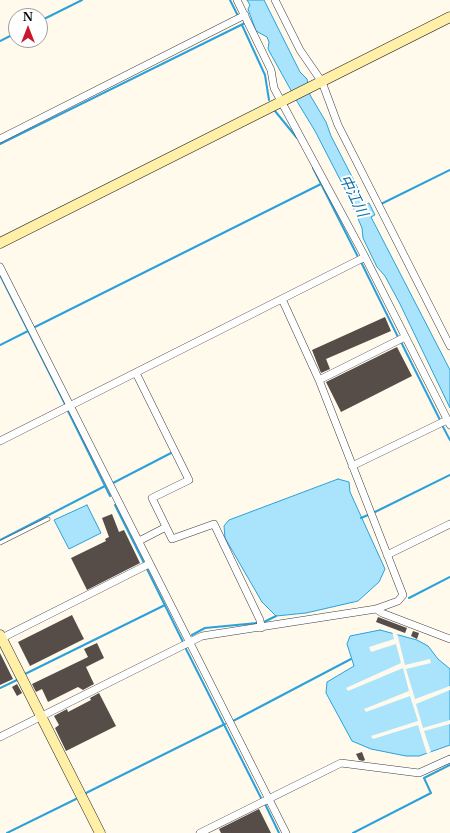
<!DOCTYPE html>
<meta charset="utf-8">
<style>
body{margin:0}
#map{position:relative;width:450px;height:833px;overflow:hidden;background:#fffaec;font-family:"Libre Baskerville",serif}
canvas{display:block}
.north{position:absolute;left:8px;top:8px;width:40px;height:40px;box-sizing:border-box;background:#fff;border:1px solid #9e9e9e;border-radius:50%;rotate:0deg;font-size:11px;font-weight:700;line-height:16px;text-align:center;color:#0c0c0c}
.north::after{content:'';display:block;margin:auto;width:14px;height:18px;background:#ca172c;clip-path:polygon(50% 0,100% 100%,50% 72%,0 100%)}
</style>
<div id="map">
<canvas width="450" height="833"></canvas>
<div class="north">N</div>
</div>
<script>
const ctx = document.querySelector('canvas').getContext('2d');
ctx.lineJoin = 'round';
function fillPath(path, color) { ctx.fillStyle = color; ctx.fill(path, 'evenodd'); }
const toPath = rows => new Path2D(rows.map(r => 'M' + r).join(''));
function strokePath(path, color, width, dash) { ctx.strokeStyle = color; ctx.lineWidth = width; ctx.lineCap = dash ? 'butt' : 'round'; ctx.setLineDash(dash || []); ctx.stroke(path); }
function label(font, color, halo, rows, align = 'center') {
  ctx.font = font + ' "Libre Baskerville","Noto Sans JP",serif'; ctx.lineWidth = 4; ctx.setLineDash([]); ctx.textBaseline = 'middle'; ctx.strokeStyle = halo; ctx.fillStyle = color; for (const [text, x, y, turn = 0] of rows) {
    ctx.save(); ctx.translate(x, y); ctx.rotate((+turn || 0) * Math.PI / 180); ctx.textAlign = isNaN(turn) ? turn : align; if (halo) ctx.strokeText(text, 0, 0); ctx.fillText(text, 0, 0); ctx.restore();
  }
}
const water = toPath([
 [247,0,264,0,300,72,307,79,310,95,326,122,331,136,366,204,369,203,375,215,371,217,450,370,450,408,400,304,385,276,377,267,363,238,362,228,348,195,315,131,298,103,268,49,269,42,267,37,256,31,248,9,250,5,247,0],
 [338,479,349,482,350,492,385,569,379,582,358,601,306,613,276,616,262,602,225,538,224,526,229,520,338,479],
 [87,505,101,533,69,549,54,520,87,505],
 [380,630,417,640,428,646,438,659,450,669,450,745,419,756,406,756,371,749,352,741,326,693,327,682,354,666,347,644,350,636,380,630]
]);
const pier = toPath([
 [392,631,397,633,405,665,430,659,431,663,406,669,415,699,450,686,450,690,416,704,423,728,450,720,450,724,424,731,431,752,427,754,418,725,373,739,371,736,418,721,410,696,366,712,364,709,409,691,403,668,348,691,346,688,401,663,396,644,371,652,369,647,394,639]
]);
const stream = toPath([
 [230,0,238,16],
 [40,21,82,0],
 [242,25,265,75,269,100],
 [0,41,16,33],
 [275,111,297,138],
 [0,144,245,23],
 [313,168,358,257],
 [381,204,450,170],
 [361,262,398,337],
 [0,275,65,404],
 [33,328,321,184],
 [401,342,440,420],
 [0,345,28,331],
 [68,411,110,496],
 [442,425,450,440],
 [113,483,173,452],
 [115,505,144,563],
 [375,512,450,475],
 [361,518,368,515],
 [0,540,105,486],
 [147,569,183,642],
 [409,598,450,577],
 [264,622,276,616],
 [192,635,205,628,257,623],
 [185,647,262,800],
 [25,674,165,605],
 [0,688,17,680],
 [233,721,351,659],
 [84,794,225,724],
 [265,804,279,833],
 [7,833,76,799],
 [353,833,431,793,424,778,450,765]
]);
const building = toPath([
 [385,317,391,331,326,359,330,369,321,373,312,350],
 [397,347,412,376,341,412,326,382],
 [112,514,119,532,124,530,140,563,87,590,71,558,106,541,105,539,109,537,102,518],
 [72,615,84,639,30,666,18,642],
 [378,617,407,628,405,633,376,622],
 [413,631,419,633,417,639,411,636],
 [97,643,104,658,86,667,94,684,83,690,78,687,48,702,42,689,36,692,32,684,88,657,84,649],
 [0,653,13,679,0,685],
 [17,684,22,693,17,696,12,687],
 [99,693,116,726,66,751,55,728,59,725,54,716,67,709,68,712,91,700,90,698],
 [362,752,365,760,363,761,359,760,356,754],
 [259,809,271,833,221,833,219,829]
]);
const lane = toPath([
 [0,543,48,519]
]);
const street = toPath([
 [237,0,271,70,274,88,365,257,450,425],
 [275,0,300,50,322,82,338,125,450,346],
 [0,139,245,15],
 [0,267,286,833],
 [136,373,189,480,152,498,172,539,214,524,260,620,261,628],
 [319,380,405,337],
 [0,441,365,257],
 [352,466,447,420],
 [139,541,166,527],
 [387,555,450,524],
 [376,609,382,613,450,639],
 [0,639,149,564],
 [0,737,202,636,376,609,398,601,403,595,319,380,282,299],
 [200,833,341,763,419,773,450,759]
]);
const secondary = toPath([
 [0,243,450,17],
 [0,635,100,833]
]);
const waterNames = [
 ["中江川",353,196,64]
];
fillPath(water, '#aae3fc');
strokePath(water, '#2aa1da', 1);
fillPath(pier, '#fffaec');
strokePath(stream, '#2aa1da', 2);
fillPath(building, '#564c48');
strokePath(lane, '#3f3f3f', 4.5);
strokePath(street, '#3f3f3f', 8);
strokePath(secondary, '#2e2e2e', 11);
strokePath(lane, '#fff', 3.5);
strokePath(street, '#fff', 7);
strokePath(secondary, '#ffefa7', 10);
label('italic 15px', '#0a6faa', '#fff', waterNames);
</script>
